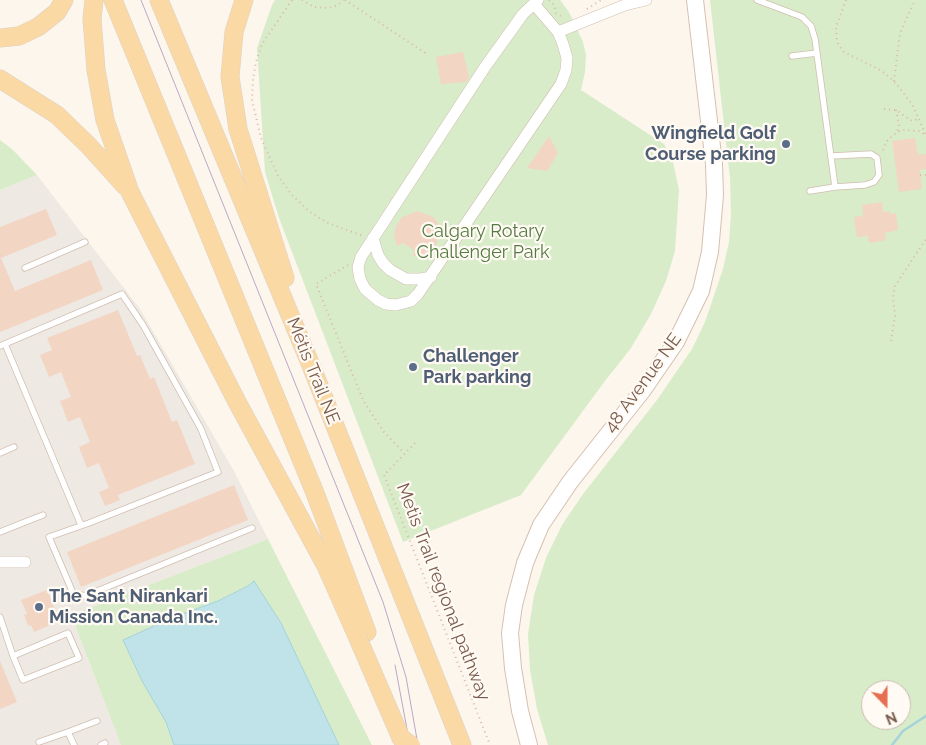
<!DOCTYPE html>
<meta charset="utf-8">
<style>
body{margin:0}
#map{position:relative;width:926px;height:745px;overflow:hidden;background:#fdf6ec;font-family:Raleway,sans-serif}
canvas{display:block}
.north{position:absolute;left:861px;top:680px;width:50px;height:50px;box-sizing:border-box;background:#fffaf3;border:1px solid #cabbb1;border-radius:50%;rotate:158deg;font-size:14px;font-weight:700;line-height:20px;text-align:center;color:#7a5c4d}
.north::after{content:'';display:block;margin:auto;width:18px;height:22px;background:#e76f51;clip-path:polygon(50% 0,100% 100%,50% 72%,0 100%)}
</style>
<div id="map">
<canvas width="926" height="745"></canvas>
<div class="north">N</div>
</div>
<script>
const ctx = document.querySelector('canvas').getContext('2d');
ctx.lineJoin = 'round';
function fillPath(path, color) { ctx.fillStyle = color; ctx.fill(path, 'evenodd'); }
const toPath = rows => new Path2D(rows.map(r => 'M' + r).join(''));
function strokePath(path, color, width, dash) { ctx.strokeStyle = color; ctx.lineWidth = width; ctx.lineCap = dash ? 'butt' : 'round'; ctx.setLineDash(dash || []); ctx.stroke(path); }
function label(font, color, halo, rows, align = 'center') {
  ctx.font = font + ' Raleway,sans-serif'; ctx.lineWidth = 4.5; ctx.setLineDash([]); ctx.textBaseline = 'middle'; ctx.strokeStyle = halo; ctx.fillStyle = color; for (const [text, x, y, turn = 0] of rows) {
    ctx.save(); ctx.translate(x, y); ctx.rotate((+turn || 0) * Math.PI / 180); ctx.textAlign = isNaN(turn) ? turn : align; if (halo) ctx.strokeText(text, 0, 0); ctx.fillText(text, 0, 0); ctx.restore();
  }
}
const industrial = toPath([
 [37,175,140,309,234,471,268,539,71,615,121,745,0,745,0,190]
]);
const green = toPath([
 [275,0,560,0,569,12,583,42,586,55,585,72,581,90,664,144,673,162,679,190,675,251,666,281,651,314,631,348,605,381,521,495,403,542,279,218,265,172,257,48,272,5],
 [710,0,926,0,926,745,548,745,537,709,530,670,528,634,534,595,546,558,562,525,583,494,657,400,692,349,705,322,723,269,729,242,731,213,730,178],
 [871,690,901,690,901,720,871,720],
 [0,140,12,149,37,175,0,190],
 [268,539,372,745,121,745,71,615]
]);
const water = toPath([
 [254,581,281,623,339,745,174,745,166,722,142,681,123,640,174,617,218,601,248,586,254,581]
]);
const stream = toPath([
 [892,745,903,731,926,716]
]);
const building = toPath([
 [463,52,469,77,466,82,441,84,436,57],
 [549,136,558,153,547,171,527,168],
 [915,138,918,155,926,154,926,169,920,170,922,189,899,192,892,141],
 [882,202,883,212,890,211,890,214,896,213,898,230,885,233,886,240,869,243,868,236,857,237,854,217,863,216,862,205],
 [46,209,57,235,1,258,15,291,91,260,103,290,0,332,0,227],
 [418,211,433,217,439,224,437,226,439,237,435,248,425,255,420,257,413,256,414,250,403,243,397,246,394,236,396,226,402,217],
 [118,310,137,356,140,355,150,379,154,377,172,422,177,420,195,464,118,495,120,500,105,506,99,492,109,488,99,463,87,468,79,447,90,442,80,417,68,422,60,401,71,397,61,372,49,377,40,355,52,350,47,338],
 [234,485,248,520,81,587,67,552],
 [47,590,60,621,34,632,31,625,28,626,24,615,27,614,21,600],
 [0,661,17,702,0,709]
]);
const path = toPath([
 [292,0,262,44,256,62,253,79,252,100,261,138,278,176,292,195,310,212,326,222,363,236],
 [302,0,314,7,329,8,338,5,343,0],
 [345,0,427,54],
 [549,0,554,5,556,13,564,18],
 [846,0,836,27,837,41,840,47,844,52,882,71,894,81,912,104,926,135],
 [587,9,601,0],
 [894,81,900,33,915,0],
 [884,109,896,110,912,121,918,119],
 [896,110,899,125,897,132],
 [883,150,887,141,897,132,903,130,920,131,925,135],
 [920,175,926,175],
 [348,265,316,284,363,400,383,431,404,453],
 [891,341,895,316,893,297,895,286,926,239],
 [415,443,384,475,490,745]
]);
const lane = toPath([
 [757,0,802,17,811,26,815,39,835,187,865,185,874,182,879,175,877,158,871,154,831,156],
 [792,56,817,53],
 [810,191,835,187],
 [25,268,85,242],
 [5,344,81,525],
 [0,346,122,294,143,325,201,429,218,472,89,523,49,537,73,593,85,596,252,528],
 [0,453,14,447],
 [0,532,43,515],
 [0,617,13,656,23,680,79,658,68,633,13,656],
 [39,742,68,732],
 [74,745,68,732,97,721],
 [101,745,105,743]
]);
const street = toPath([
 [534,4,558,32,563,44,567,58,566,70,561,84,418,294,411,301,396,305,386,304,378,300,365,289,360,279,358,267,361,257,485,67,523,14,538,0],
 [558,32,625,5,646,0],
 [373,238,378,255,383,263,390,270,406,279,421,279,431,277],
 [0,562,25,562]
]);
const secondary = toPath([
 [529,745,520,711,513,668,510,633,514,605,525,563,541,525,570,482,643,390,676,342,701,291,710,252,715,195,714,164,695,0]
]);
const primary = toPath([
 [94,0,92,19,96,70,105,120,130,192,236,400,326,566,357,636],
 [113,0,315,493,367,632],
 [159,0,310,363,462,745],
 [244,0,234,32,230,77,238,129,285,278],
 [0,38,19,36,38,27,57,12,64,0],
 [0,79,57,115,89,146,125,186]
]);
const tram = toPath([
 [141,0,383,602,406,677,418,745],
 [395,665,410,745]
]);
const primaryBridge = toPath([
 [357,636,401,738,411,745]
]);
const markers = [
 [786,144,5,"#5c6f8a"],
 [413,367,5,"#5c6f8a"],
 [39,607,5,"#5c6f8a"]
];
const serviceNames = [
 ["Wingfield Golf",776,134,"right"],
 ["Course parking",776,155,"right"],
 ["Challenger",423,357],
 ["Park parking",423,378],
 ["The Sant Nirankari",49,597],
 ["Mission Canada Inc.",49,618]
];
const parkNames = [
 ["Calgary Rotary",483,232],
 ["Challenger Park",483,253]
];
const streetNames = [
 ["Métis Trail NE",313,371,68],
 ["48 Avenue NE",643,383,-54],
 ["Metis Trail regional pathway",443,592,69]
];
fillPath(industrial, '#efe9e4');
fillPath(green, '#d8ecc9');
fillPath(water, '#bfe3e8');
strokePath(water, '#a5d3da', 1);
strokePath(stream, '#a5d3da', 2.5);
fillPath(building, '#f3d5c3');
strokePath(lane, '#d1beb0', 7);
strokePath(street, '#d1beb0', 12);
strokePath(secondary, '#d6c0b0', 18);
strokePath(primary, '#dad1cd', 19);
strokePath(path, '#d9b8a5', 2, [1, 4]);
strokePath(lane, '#fff', 5.5);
strokePath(street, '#fff', 11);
strokePath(secondary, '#fff', 16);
strokePath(primary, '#fbd9a5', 18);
strokePath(tram, '#b9a8c9', 1);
strokePath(primaryBridge, '#dad1cd', 19, []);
strokePath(primaryBridge, '#fbd9a5', 18);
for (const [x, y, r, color] of markers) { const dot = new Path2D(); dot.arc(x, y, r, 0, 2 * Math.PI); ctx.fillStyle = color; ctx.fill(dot); strokePath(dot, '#fffaf3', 2); }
label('bold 18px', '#4e5e75', '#fffaf3', serviceNames, 'left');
label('18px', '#537a41', '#fffaf3', parkNames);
label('18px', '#7a5c4d', '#fffaf3', streetNames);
</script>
